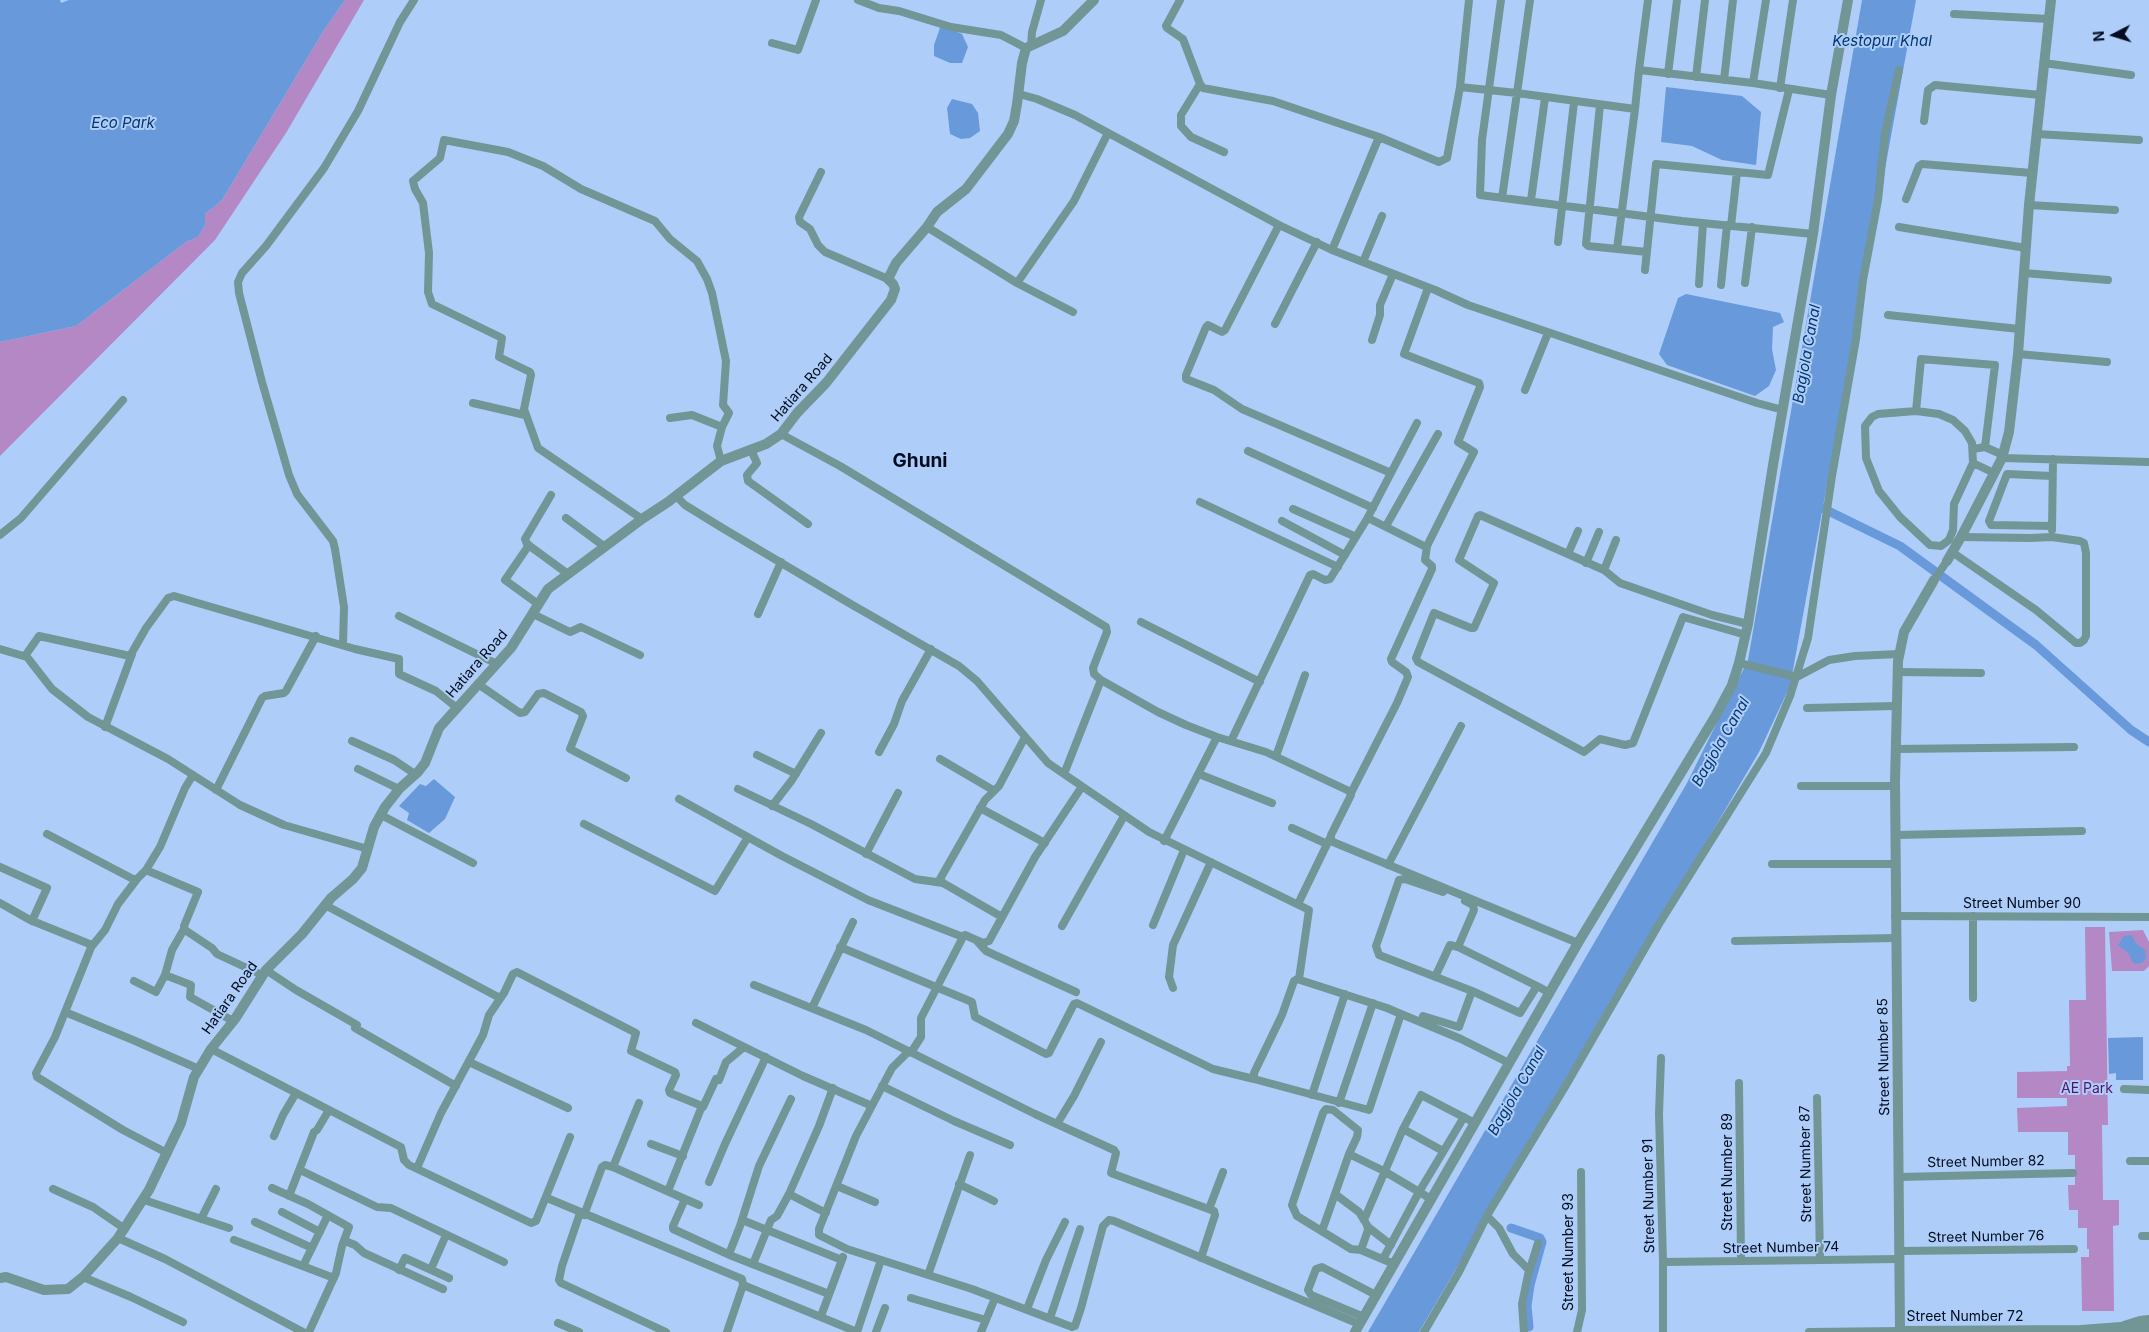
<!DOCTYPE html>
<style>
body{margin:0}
#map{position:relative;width:2149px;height:1332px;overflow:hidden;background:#aecef9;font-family:Inter,sans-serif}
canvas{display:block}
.north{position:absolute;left:2089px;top:10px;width:50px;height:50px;-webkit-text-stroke:4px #aecef9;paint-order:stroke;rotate:265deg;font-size:14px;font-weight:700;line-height:20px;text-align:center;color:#020c1e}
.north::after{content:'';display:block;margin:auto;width:18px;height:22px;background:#020c1e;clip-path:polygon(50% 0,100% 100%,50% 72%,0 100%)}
</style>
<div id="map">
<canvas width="2149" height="1332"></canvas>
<div class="north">N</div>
</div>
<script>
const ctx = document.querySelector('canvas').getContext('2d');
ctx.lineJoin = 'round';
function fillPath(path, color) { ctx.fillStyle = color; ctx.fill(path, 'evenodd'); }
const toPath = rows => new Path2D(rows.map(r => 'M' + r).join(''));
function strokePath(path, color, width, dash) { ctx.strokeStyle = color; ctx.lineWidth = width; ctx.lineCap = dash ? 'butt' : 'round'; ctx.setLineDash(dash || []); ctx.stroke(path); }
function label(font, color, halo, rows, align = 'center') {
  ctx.font = font + ' Inter,sans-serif'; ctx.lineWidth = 4; ctx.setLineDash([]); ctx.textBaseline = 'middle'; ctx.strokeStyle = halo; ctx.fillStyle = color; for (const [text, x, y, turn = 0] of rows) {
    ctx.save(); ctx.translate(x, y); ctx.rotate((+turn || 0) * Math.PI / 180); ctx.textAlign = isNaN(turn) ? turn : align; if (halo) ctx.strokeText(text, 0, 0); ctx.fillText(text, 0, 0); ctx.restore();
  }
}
const green = toPath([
 [345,0,364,0,286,133,215,240,0,456,0,342,76,326,186,242,198,237,205,225,205,214,222,200,324,30],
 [2085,927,2105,927,2108,1125,2102,1125,2103,1200,2119,1200,2119,1225,2113,1226,2114,1311,2082,1311,2081,1257,2089,1257,2089,1249,2087,1249,2087,1228,2078,1228,2078,1210,2069,1210,2068,1185,2075,1185,2075,1155,2068,1155,2068,1132,2018,1132,2017,1108,2067,1106,2067,1098,2017,1098,2017,1072,2067,1071,2067,1066,2070,1066,2069,1000,2086,1000],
 [2143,930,2149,942,2149,966,2144,971,2112,971,2109,932]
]);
const water = toPath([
 [0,0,60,0,61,3,69,0,345,0,324,30,222,200,205,214,205,225,198,237,186,242,76,326,0,342],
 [1862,0,1916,0,1790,686,1759,752,1419,1332,1368,1332,1687,783,1748,660],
 [941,25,962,34,968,47,962,63,950,63,934,56,934,45],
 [1666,87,1742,96,1761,112,1756,165,1722,160,1692,146,1661,142],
 [952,99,972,104,978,113,980,131,970,138,961,139,950,134,947,108],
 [1686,294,1780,313,1784,322,1773,327,1772,349,1776,370,1769,386,1755,396,1667,365,1659,354,1678,298],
 [434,779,455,797,445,819,429,833,407,820,409,813,399,806,420,784,426,786],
 [2131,935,2137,944,2145,950,2146,958,2142,963,2135,964,2132,961,2129,954,2118,945,2124,936],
 [2143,1037,2143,1080,2116,1080,2116,1073,2109,1074,2108,1038]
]);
const canal = toPath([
 [1812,503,1900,546,2036,645,2131,730,2149,742],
 [1511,1228,1540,1238,1542,1242,1530,1285,1527,1306,1529,1327]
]);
const minor = toPath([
 [858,0,879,8,899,11,951,27,1001,35,1026,48],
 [1180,0,1166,26,1167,28,1183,39,1200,84,1203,88,1273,101,1379,137,1439,162,1447,158,1460,87,1469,0],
 [1501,0,1482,140,1480,195,1682,221,1813,234],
 [1530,0,1517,93,1635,109,1639,70,1753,83,1831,95],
 [1954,14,2049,19],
 [772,43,798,50,816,0],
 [1031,46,1032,32,1041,0],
 [2044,63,2131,75],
 [1639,70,1648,0],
 [1668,74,1677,0],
 [1696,77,1705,0],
 [1724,80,1733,0],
 [1753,83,1766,0],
 [1200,84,1181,115,1181,126,1191,137,1224,152],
 [1460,87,1517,93,1502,198],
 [1780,88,1793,0],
 [1019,94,1037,99,1075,115,1279,225,1332,250,1435,290,1468,305,1757,403,1783,410],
 [1600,105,1586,244,1588,246,1647,252],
 [1924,121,1928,90,1935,85,2041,95],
 [2037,134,2139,140],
 [821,172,799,217,800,222,810,229,818,245,825,252,888,279],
 [1906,199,1919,166,1922,164,2032,173],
 [1531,200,1545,98],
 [2029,205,2115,210],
 [1279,225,1225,330,1222,332,1208,325,1206,327,1186,375,1186,379,1214,390,1242,409,1391,473],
 [1731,226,1737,172],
 [927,227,1017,283],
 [1899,227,2026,248],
 [1558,242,1574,102],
 [1617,249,1635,109],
 [1332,250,1379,137],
 [1363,262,1382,216],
 [1645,270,1656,164,1768,175,1789,90],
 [2024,273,2108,280],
 [1745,283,1752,227],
 [1699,284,1703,223],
 [1721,285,1727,225],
 [1073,312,1017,283,1074,201,1108,133],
 [1888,315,2019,329],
 [1275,324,1317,242],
 [1372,340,1380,315,1380,305,1393,274],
 [2018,354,2107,362],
 [1525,390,1548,333],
 [473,403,525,415],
 [1916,411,1939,414,1953,420,1965,431,1972,443,1973,463,1954,504,1953,530,1949,540,1941,546,1930,545,1900,517,1879,491,1866,458,1865,426,1872,417,1878,414,1916,411],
 [1916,411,1921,359,1995,365,1985,447,1973,449],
 [670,418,692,415,722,427],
 [781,434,840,466,1106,627,1107,632,1093,668,1094,674,1101,680,1158,712,1186,725,1217,737,1266,752,1349,791,1351,795,1331,835,1331,840,1333,842,1578,943],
 [1985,447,2003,455],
 [751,450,757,463,747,475,748,481,808,524],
 [1248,451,1373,508],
 [2002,458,2149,462],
 [1973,463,1994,473],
 [551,495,525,539,527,544,568,574],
 [676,496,685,505,724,529,849,603,959,666,977,681,1048,763,1064,774],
 [1200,502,1338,567],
 [1293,509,1356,537],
 [566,518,605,547],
 [1368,518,1424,546,1427,546,1474,452,1458,442,1480,387,1479,383,1404,354,1428,288],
 [642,519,538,448,524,409,531,375,530,372,499,357,502,338,432,304,428,292,429,253,423,203,415,189,413,181,440,158,444,140,508,152,543,166,581,189,655,221,670,239,697,261,707,279,712,293,726,361,723,405,729,413,722,427,717,446,721,461],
 [1282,521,1345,555],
 [1386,526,1438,434],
 [2052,526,1991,525,1989,521,2007,474,2052,476],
 [2052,530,2053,459],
 [0,535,21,518,123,400],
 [529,545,505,580,538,604],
 [1952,552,2036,610,2076,643,2080,643,2084,640,2086,636,2086,553,2084,543,2080,541,2052,537,2030,538,1961,537],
 [1568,554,1578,531],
 [1586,563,1599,532],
 [1604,570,1616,540],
 [1934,580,1947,561],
 [533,614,570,632,581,627,640,655],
 [758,614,781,562],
 [399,616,497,664],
 [1141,622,1260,682],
 [1746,635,1683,617,1633,743,1625,745,1600,739,1584,752,1418,662,1416,658,1434,613,1471,628,1474,628,1494,583,1459,560,1478,516,1480,515,1604,570,1620,583,1712,615,1748,624],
 [343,645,344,607,335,549,333,541,297,494,289,475,262,382,239,293,238,282,242,273,266,246,324,168,358,111,400,22,414,0],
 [0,649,27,657,52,689,88,717,168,759,240,805,284,825,368,849],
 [25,656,39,636,130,656,146,628,168,598,174,596,355,649,399,659,399,674,436,691,457,708],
 [1739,663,1797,677,1829,660,1855,656,1899,654],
 [1898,672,1981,673],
 [1101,680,1064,774,1149,832,1309,910,1299,979],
 [478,684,520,713,525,712,538,694,544,693,581,712,583,716,570,749,626,778],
 [1807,708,1896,706],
 [105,727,132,654],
 [352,741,394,760,415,774],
 [1231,741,1310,575,1313,574,1325,580,1330,579,1367,519,1417,423],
 [1895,749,2074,747],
 [879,752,894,724,902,701,931,649],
 [757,755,796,774],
 [1276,756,1305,675],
 [940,759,993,790],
 [358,769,399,789],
 [1199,774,1272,803],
 [1801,786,1895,786],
 [1081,788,1035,857,989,941,983,943,965,935,963,937,921,1018,921,1037,912,1051,906,1054,892,1068,856,1136,819,1229,819,1235,847,1249,972,1289,1072,1327,1075,1326,1081,1308,1103,1226,1109,1220,1114,1221,1359,1324],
 [738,789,811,824,915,879,943,883],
 [216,790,262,698,265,696,284,693,286,691,316,636],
 [1351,793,1397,703,1408,677,1406,672,1392,662,1391,659,1432,569,1432,566,1425,560,1427,546],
 [679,799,782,856,868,900,963,937],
 [772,806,792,780,821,733],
 [980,808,1045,843],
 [381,815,473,863],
 [584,824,715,891,748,837],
 [1292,828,1327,844],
 [47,834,133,879,137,879,146,870,198,892,184,926,185,930,212,948,217,954,262,975],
 [1896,835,2082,831],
 [1164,841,1217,737],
 [866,854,898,793],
 [1772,864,1896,864],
 [1388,865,1461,726],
 [0,867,47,888,32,921],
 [146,870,160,847,185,788,193,775],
 [1443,892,1405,879,1399,880,1376,946,1379,955,1472,991,1520,1013,1537,986,1550,993],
 [0,903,30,920,92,945,55,1037,36,1073,37,1077,123,1130,167,1153],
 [1298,904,1330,838],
 [325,905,500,998],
 [1895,916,2149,917],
 [1973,916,1973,998],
 [1002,917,943,883,940,879,985,800,999,786,1025,737],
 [1153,925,1184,850],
 [1062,926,1124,816],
 [184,929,172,950,165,975,191,985,190,997,233,1021],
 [977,941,986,951,1076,992],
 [1735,941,1896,938],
 [92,946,105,930,118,904,137,879],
 [840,947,972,1002,975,1017,1046,1054,1049,1053,1074,1004,1077,1003,1213,1069,1254,1079],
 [1458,947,1537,986],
 [266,970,296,990,357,1025],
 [1435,977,1450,945,1458,947,1474,910,1473,905,1465,901],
 [134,981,156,992,165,975],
 [754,985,866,1030,1035,1114,1114,1150,1116,1153,1111,1173,1214,1211,1215,1215,1201,1258],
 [1173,988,1169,977,1173,945,1211,862],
 [812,1008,853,922],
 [65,1012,133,1040,199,1069],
 [1401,1014,1369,1110,1254,1079,1254,1073,1282,1015,1294,981,1297,979,1387,1008,1401,1014,1461,1039,1509,1063],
 [1423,1016,1459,1027,1472,991],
 [696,1023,803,1076,872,1106],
 [355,1028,456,1086],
 [211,1049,401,1147,404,1160,409,1165,531,1223,536,1221,545,1199,547,1198,742,1279,743,1285,727,1332],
 [1661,1058,1659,1114,1663,1262,1663,1332],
 [469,1062,568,1108],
 [719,1080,726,1062,744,1047],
 [1739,1083,1741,1261],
 [882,1086,954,1121,1010,1145],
 [2124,1089,2149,1090],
 [1312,1095,1345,994],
 [1817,1098,1820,1260],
 [1339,1103,1373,1003],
 [703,1107,716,1079],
 [1057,1124,1074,1096,1101,1042],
 [1403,1129,1443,1151],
 [274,1136,283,1115,296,1093],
 [651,1144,683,1156],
 [1349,1154,1357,1137,1358,1130,1333,1110,1326,1109,1323,1113,1292,1205,1297,1216,1351,1249,1361,1250],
 [2130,1161,2149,1161],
 [613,1167,639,1103],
 [417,1168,441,1113,483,1035,489,1015,504,993,513,974,517,972,636,1033,631,1051,675,1072,676,1075,669,1090,670,1093,702,1106,668,1191],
 [300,1170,377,1207,391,1208,504,1262],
 [1899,1177,2073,1173],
 [709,1182,725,1144,766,1057],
 [959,1184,994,1201],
 [837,1186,875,1202],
 [272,1188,308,1204,349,1227,342,1246,336,1273,309,1332],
 [53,1189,93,1207,125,1229],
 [789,1194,826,1213],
 [289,1196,314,1132,317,1130,329,1110],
 [545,1199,570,1137],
 [685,1199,699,1205],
 [144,1200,229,1228],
 [1209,1209,1223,1172],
 [282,1212,320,1232],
 [580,1213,562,1266,559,1280,561,1283,666,1332],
 [584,1215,602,1167,605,1165,613,1167,685,1199,673,1226,673,1229,732,1256,829,1294],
 [1487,1216,1499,1228,1513,1254,1529,1270,1522,1304,1524,1332],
 [201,1219,216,1189],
 [742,1220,842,1260],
 [1364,1220,1403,1129,1421,1095,1475,1123],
 [255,1222,312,1248],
 [1368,1227,1391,1245],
 [1322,1231,1335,1194],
 [2142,1236,2149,1236],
 [118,1238,165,1259,303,1332],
 [234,1240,334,1278],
 [345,1241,355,1245,364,1253,443,1289],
 [1899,1251,2074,1249],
 [729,1254,740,1226,759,1166,791,1099],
 [1383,1259,1419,1192,1464,1117],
 [1663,1262,1899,1259],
 [753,1264,771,1220,777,1216,789,1194,819,1126,833,1088],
 [1394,1264,1361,1250,1368,1230,1367,1225,1359,1212,1335,1194,1349,1154,1384,1171,1431,1199],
 [303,1266,328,1215],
 [431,1269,446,1235],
 [399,1270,405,1258,449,1278],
 [1529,1272,1538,1243],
 [928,1275,970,1155],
 [83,1277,131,1297,183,1322],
 [743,1285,857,1332],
 [911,1298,986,1320],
 [1027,1309,1046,1260,1065,1222],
 [821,1316,843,1257],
 [1364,1317,1311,1295,1308,1290,1316,1269,1322,1267,1376,1295],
 [1050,1318,1080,1229],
 [558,1323,579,1332],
 [857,1332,881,1260],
 [876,1332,885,1308],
 [981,1332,995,1298],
 [1424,1332,1459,1272,1488,1214,1565,1087,1659,924,1766,753,1790,696,1808,638,1832,476,1856,339,1863,280,1878,200,1885,134,1899,70],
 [1577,1332,1582,1310,1581,1172],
 [1809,1332,1900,1331]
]);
const tertiary = toPath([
 [1947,561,1961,537,2002,458,2009,432,2018,354,2029,205,2051,0],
 [1934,580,1904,632,1898,661,1895,782,1900,1331,2081,1330,2121,1327,2149,1330],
 [0,1278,6,1277,44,1290,68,1289,83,1277,118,1238,149,1190,181,1123,194,1077,211,1049,235,1019,266,970,302,934,331,898,353,879,362,868,374,827,385,807,400,788,418,772,425,763,439,728,511,648,548,589,642,519,668,502,721,461,766,444,781,434,797,413,826,383,891,300,895,289,893,284,888,279,896,263,927,227,937,212,966,189,1008,134,1014,121,1017,104,1022,63,1026,48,1063,31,1094,0],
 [2124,1326,2140,1321,2149,1320],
 [1355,1332,1578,943,1716,715,1732,685,1739,663,1748,624,1773,465,1813,234,1831,95,1848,0]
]);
const streetNames = [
 ["Hatiara Road",802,388,-49],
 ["Hatiara Road",477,664,-49],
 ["Street Number 90",2022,904],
 ["Hatiara Road",230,998,-55],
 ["Street Number 85",1884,1057,-91],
 ["Street Number 82",1986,1162,-1],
 ["Street Number 87",1806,1164,-91],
 ["Street Number 89",1728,1172,-90],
 ["Street Number 91",1649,1196,-91],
 ["Street Number 76",1986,1237,-1],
 ["Street Number 74",1781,1248,-1],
 ["Street Number 93",1569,1252,-90],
 ["Street Number 72",1965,1317]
];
const parkNames = [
 ["AE Park",2087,1089]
];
const waterNames = [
 ["Kestopur Khal",1882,41],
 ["Eco Park",123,123],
 ["Bagjola Canal",1807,354,-80],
 ["Bagjola Canal",1721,742,-60],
 ["Bagjola Canal",1517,1091,-60]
];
const districtNames = [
 ["Ghuni",920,461]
];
fillPath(green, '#b488c5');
fillPath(water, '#6899db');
strokePath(canal, '#6899db', 9);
strokePath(minor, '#729595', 8);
strokePath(tertiary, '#729595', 10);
label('14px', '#020c1e', '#aecef9', streetNames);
label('14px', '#531467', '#aecef9', parkNames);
label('italic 15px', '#033670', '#aecef9', waterNames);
label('bold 19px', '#020c1e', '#aecef9', districtNames);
</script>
